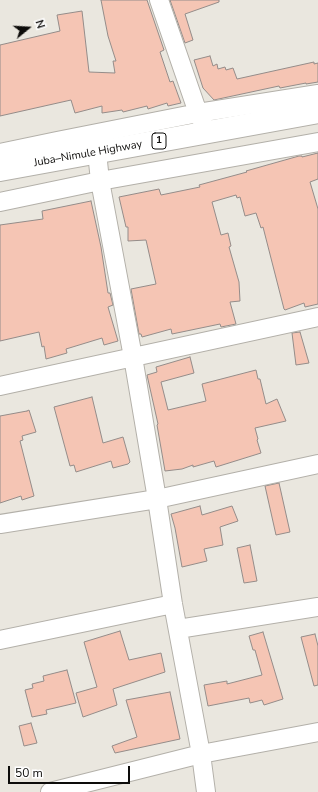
<!DOCTYPE html>
<meta charset="utf-8">
<style>
body{margin:0}
#map{position:relative;width:318px;height:792px;overflow:hidden;background:#eae7df;font-family:"Nunito Sans",sans-serif}
canvas{display:block}
.north{position:absolute;left:8px;top:8px;width:40px;height:40px;-webkit-text-stroke:3px #fff;paint-order:stroke;rotate:72deg;font-size:11px;font-weight:700;line-height:16px;text-align:center;color:#0d0c0a}
.north::after{content:'';display:block;margin:auto;width:14px;height:18px;background:#0d0c0a;clip-path:polygon(50% 0,100% 100%,50% 72%,0 100%)}
.scale{position:absolute;left:8px;top:766px;width:122px;height:18px;box-sizing:border-box;border:2px solid #0d0c0a;border-top:0;padding-left:5px;font-size:12px;line-height:14px;white-space:nowrap;color:#0d0c0a;-webkit-text-stroke:3px #fff;paint-order:stroke}
</style>
<div id="map">
<canvas width="318" height="792"></canvas>
<div class="north">N</div>
<div class="scale">50 m</div>
</div>
<script>
const ctx = document.querySelector('canvas').getContext('2d');
ctx.lineJoin = 'round';
function fillPath(path, color) { ctx.fillStyle = color; ctx.fill(path, 'evenodd'); }
const toPath = rows => new Path2D(rows.map(r => 'M' + r).join(''));
function strokePath(path, color, width, dash) { ctx.strokeStyle = color; ctx.lineWidth = width; ctx.lineCap = dash ? 'butt' : 'round'; ctx.setLineDash(dash || []); ctx.stroke(path); }
function label(font, color, halo, rows, align = 'center') {
  ctx.font = font + ' "Nunito Sans",sans-serif'; ctx.lineWidth = 4; ctx.setLineDash([]); ctx.textBaseline = 'middle'; ctx.strokeStyle = halo; ctx.fillStyle = color; for (const [text, x, y, turn = 0] of rows) {
    ctx.save(); ctx.translate(x, y); ctx.rotate((+turn || 0) * Math.PI / 180); ctx.textAlign = isNaN(turn) ? turn : align; if (halo) ctx.strokeText(text, 0, 0); ctx.fillText(text, 0, 0); ctx.restore();
  }
}
const building = toPath([
 [101,0,147,0,164,50,160,52,170,82,173,81,181,103,168,106,167,103,148,109,147,106,123,112,122,110,102,113,102,106,75,113,71,100,0,116,0,45,60,31,57,15,82,11,89,72,115,73,113,61,116,61,108,36,101,0],
 [170,0,219,0,219,2,185,14,193,40,185,43,170,0],
 [210,56,213,66,217,64,218,69,225,67,226,70,233,68,237,79,314,62,314,64,318,63,318,82,306,84,306,83,280,88,279,86,214,100,203,88,194,60,210,56],
 [318,153,318,179,310,182,318,209,318,304,305,307,304,303,285,310,284,309,263,227,261,228,256,213,245,216,240,197,237,198,236,195,212,202,221,235,228,233,231,246,229,247,239,282,240,301,230,302,236,324,221,327,220,324,172,334,171,329,142,337,141,334,139,334,131,289,156,284,146,240,128,241,128,227,126,227,119,197,159,189,161,195,200,187,199,185,247,172,246,171,299,156,302,156,302,157,318,153],
 [91,201,101,247,108,293,110,293,113,305,108,307,118,341,104,345,102,338,66,349,67,353,46,359,44,346,42,347,39,332,0,341,0,225,43,219,42,211,91,201],
 [300,332,309,363,296,365,292,333,300,332],
 [190,357,194,373,161,382,168,410,206,401,202,384,256,370,258,379,260,379,266,404,277,399,286,421,255,428,258,439,257,440,261,453,216,467,214,461,193,467,193,465,182,469,165,471,157,425,158,424,147,375,157,372,156,367,190,357],
 [92,397,103,443,123,437,130,462,128,464,113,468,111,461,76,472,74,465,70,466,54,407,92,397],
 [27,411,29,410,36,432,22,436,23,440,20,441,34,496,22,500,21,496,0,503,0,416,27,411],
 [279,483,290,532,276,535,265,486,279,483],
 [200,506,202,515,232,506,238,521,220,527,223,545,204,549,207,561,182,567,175,528,171,514,200,506],
 [250,545,257,581,244,583,237,548,250,545],
 [120,631,129,660,161,653,165,672,113,689,117,705,83,717,76,693,97,687,84,642,120,631],
 [263,632,283,699,264,705,262,700,250,703,249,698,208,706,204,685,227,681,227,684,262,675,255,650,253,650,249,636,263,632],
 [315,634,318,646,318,685,314,686,301,637,315,634],
 [67,670,76,703,46,710,47,714,32,717,25,690,33,688,32,684,44,681,43,676,67,670],
 [170,692,180,739,115,753,112,746,137,737,126,700,170,692],
 [31,723,37,743,24,746,19,726,31,723]
]);
const street = toPath([
 [159,0,198,113,203,123],
 [97,152,100,181,133,357,157,499,173,604,201,754,206,792],
 [0,153,57,141,198,113,318,94],
 [0,202,100,181,318,142],
 [0,386,318,317],
 [0,524,157,499,318,464],
 [178,629,318,607],
 [0,640,173,604],
 [50,792,201,754,318,732]
]);
const primary = toPath([
 [0,170,318,112]
]);
const shields = [
 [159,141,14]
];
const shieldNames = [
 ["1",159,141]
];
const streetNames = [
 ["Juba–Nimule Highway",88,154,-10]
];
fillPath(building, '#f5c5b4');
strokePath(building, '#948c89', 1);
strokePath(street, '#b3b0a9', 20);
strokePath(primary, '#b3b0a9', 24);
strokePath(street, '#fff', 18);
strokePath(primary, '#fff', 22);
for (const [x, y, w] of shields) { const box = new Path2D(); box.roundRect(x - w / 2, y - 8, w, 16, 3); ctx.fillStyle = '#fff'; ctx.fill(box); strokePath(box, '#0d0c0a', 1); }
label('bold 10px', '#0d0c0a', null, shieldNames);
label('11px', '#0d0c0a', '#fff', streetNames);
</script>
